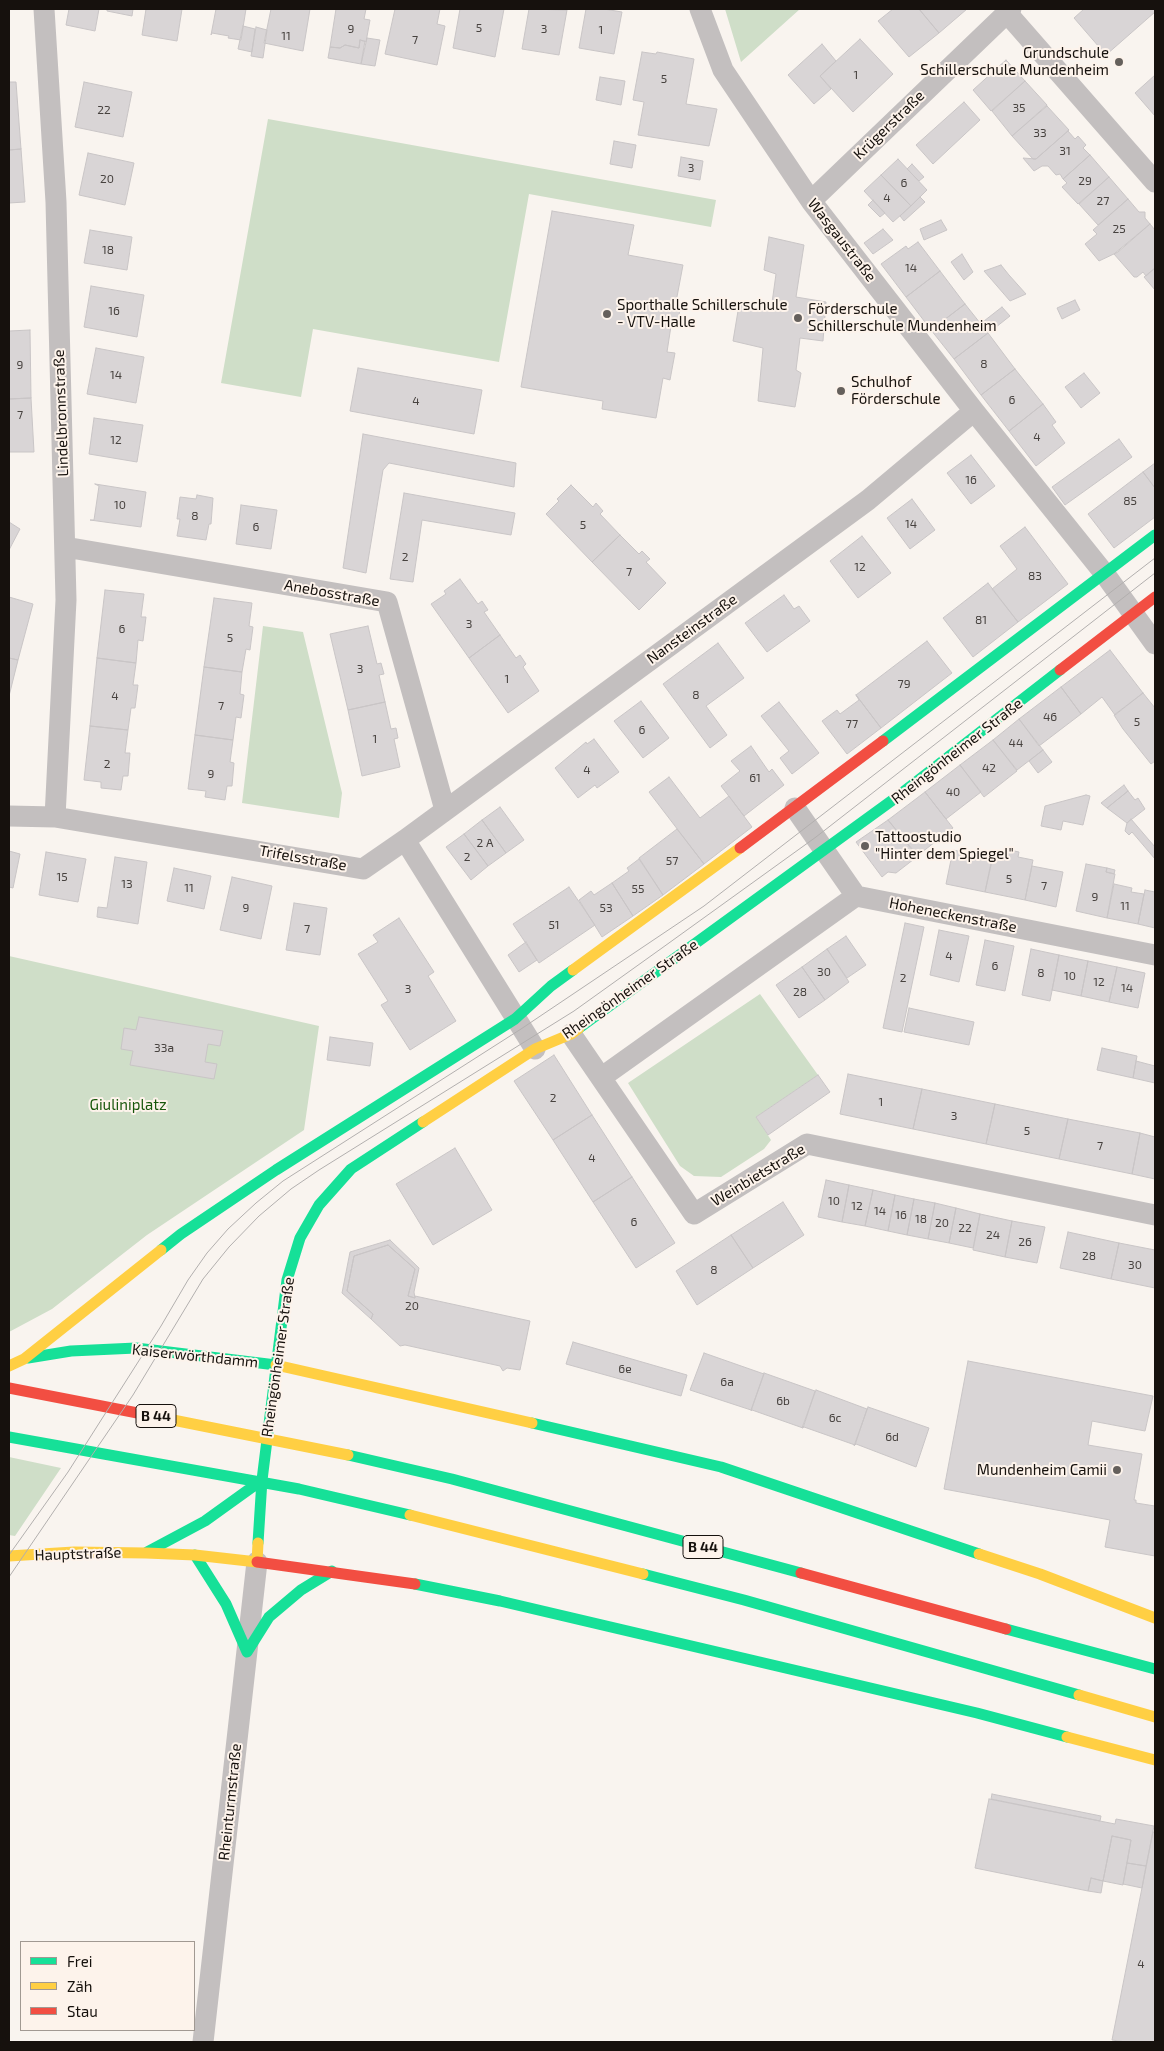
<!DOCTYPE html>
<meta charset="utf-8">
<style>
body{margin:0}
#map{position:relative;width:1164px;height:2051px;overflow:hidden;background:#f9f4ef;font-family:"Exo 2",sans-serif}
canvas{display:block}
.frame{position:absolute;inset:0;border:10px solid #16110d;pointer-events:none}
.legend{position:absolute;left:20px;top:1941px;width:175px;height:90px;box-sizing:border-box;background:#fdf3eb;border:1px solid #a19992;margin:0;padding:6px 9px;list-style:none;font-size:15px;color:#16110d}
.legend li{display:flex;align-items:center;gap:10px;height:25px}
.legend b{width:25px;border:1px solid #a19992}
</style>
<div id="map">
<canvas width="1164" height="2051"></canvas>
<div class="frame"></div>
<ul class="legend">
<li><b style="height:6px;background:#16e098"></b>Frei</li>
<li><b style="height:6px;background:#ffcf43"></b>Zäh</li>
<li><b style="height:6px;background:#f24e42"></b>Stau</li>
</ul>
</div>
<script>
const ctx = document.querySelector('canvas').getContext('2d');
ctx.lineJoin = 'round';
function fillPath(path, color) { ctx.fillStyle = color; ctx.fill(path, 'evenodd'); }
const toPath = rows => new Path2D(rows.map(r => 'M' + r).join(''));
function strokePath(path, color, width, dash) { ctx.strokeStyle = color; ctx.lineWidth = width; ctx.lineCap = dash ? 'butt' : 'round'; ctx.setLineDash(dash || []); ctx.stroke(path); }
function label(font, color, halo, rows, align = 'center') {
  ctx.font = font + ' "Exo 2",sans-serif'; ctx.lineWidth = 4; ctx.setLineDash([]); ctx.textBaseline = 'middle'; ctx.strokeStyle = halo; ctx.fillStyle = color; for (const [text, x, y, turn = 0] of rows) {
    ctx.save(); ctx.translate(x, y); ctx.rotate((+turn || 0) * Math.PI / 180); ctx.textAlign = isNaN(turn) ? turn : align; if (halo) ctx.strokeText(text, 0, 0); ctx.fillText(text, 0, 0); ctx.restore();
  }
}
const green = toPath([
 [725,9,800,9,741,62],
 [268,119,716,200,711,227,529,194,499,362,313,329,301,397,221,383],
 [263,626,303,632,342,793,339,818,242,803],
 [9,956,319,1026,304,1130,147,1235,52,1309,9,1332],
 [760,994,818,1075,756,1117,771,1140,764,1149,721,1177,694,1176,680,1166,628,1083],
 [9,1457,61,1468,15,1536,9,1535]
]);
const building = toPath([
 [69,9,99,9,95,31,66,25,69,9],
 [107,9,133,9,132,16,107,11,107,9],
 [146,9,182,9,177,41,142,35,146,9],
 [216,9,246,9,241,40,228,38,229,36,212,33,211,35,216,9],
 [271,9,310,9,303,51,264,43,271,9],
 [336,9,366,9,364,19,370,20,366,42,360,40,359,48,345,45,340,48,330,47,336,9],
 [395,9,440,9,437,24,445,26,437,65,385,54,395,9],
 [460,9,504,9,495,57,453,48,460,9],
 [529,9,567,10,559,55,522,49,529,9],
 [586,9,604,9,622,12,614,54,579,48,586,9],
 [893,9,919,9,939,33,909,57,878,21,893,9],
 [919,9,967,9,939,33,919,9],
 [1084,9,1155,9,1155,12,1106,55,1074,18,1084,9],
 [243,26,255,29,252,52,238,49,243,26],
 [256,27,267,30,263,58,251,56,256,27],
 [367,38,380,40,375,66,361,64,367,38],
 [860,39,893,74,853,112,820,76,860,39],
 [360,40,365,41,361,64,328,58,330,47,340,48,345,45,359,48,360,40],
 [822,44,836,61,820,76,831,89,814,104,788,75,822,44],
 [642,52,656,54,657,52,694,59,686,104,717,109,709,146,638,135,644,102,633,100,642,52],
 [1006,60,1025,81,991,111,973,90,1006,60],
 [1155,75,1155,116,1135,93,1155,75],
 [600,77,625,81,621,105,596,100,600,77],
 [1025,81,1047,105,1012,136,992,111,1025,81],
 [9,82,16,82,21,149,9,150,9,82],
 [84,82,132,92,123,137,75,127,84,82],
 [964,102,980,120,933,164,916,145,964,102],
 [1047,106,1069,130,1036,159,1033,159,1012,136,1047,106],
 [1068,131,1075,139,1078,136,1086,145,1083,148,1090,155,1063,179,1060,174,1056,175,1048,166,1042,166,1034,171,1023,158,1036,159,1068,131],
 [614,141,636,145,632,168,610,164,614,141],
 [21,149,25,202,9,203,9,150,21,149],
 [88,153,134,163,125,205,79,195,88,153],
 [1090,155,1109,177,1078,204,1062,187,1067,183,1063,179,1090,155],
 [681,157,703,161,700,180,678,176,681,157],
 [898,159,927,190,911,206,881,175,898,159],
 [912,164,924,177,919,181,907,169,912,164],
 [881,175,911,206,893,222,864,191,881,175],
 [1109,177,1128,199,1098,225,1079,204,1109,177],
 [920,197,925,202,904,221,900,216,920,197],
 [1128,199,1139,212,1145,212,1145,218,1150,224,1118,252,1099,261,1085,244,1097,234,1093,230,1128,199],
 [873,200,885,213,880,217,868,205,873,200],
 [552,211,634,225,628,255,683,265,676,302,681,303,677,327,671,326,667,352,675,353,670,380,663,378,656,418,602,409,603,401,521,387,552,211],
 [941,220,947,230,924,240,920,229,941,220],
 [1150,224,1155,230,1155,268,1146,276,1143,272,1137,277,1134,277,1114,254,1150,224],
 [883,229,893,240,873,254,864,243,883,229],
 [90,230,132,237,127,270,84,263,90,230],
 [769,237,804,245,796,297,826,302,823,341,800,338,796,370,801,373,795,407,758,401,763,348,733,341,739,305,771,310,776,274,764,270,769,237],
 [918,242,940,271,906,297,881,264,906,246,908,249,918,242],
 [962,254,973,272,964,280,951,262,962,254],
 [1001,265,1009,275,1026,294,1010,301,984,271,1001,265],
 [1155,268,1155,290,1144,277,1155,268],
 [940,271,965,304,931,330,906,297,940,271],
 [91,286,144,295,137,337,84,327,91,286],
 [1075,300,1080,310,1062,319,1057,308,1075,300],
 [965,304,988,333,954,359,931,330,965,304],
 [1002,307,1010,316,991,331,984,321,1002,307],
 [30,330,31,398,9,399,9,331,30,330],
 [988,333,1015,369,981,395,954,359,988,333],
 [96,348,144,357,136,403,87,394,96,348],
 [358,368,482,390,474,434,350,411,358,368],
 [1015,369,1043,404,1009,431,981,395,1015,369],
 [1084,373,1100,393,1081,408,1065,387,1084,373],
 [31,398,34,452,9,452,9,399,31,398],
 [1043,404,1056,422,1052,425,1065,443,1036,466,1009,431,1043,404],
 [94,418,143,425,137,462,89,454,94,418],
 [363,434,516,463,514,487,389,463,383,470,366,573,343,568,363,434],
 [1119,439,1132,457,1065,505,1052,487,1119,439],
 [971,455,995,486,971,504,947,473,971,455],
 [1155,463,1155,488,1143,472,1155,463],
 [1143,472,1155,488,1155,517,1114,548,1088,514,1143,472],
 [95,484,146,492,141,527,90,520,94,520,99,486,95,484],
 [571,485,593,507,596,503,603,511,600,514,620,535,592,562,546,514,559,501,557,499,571,485],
 [404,493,515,513,511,535,422,520,413,582,390,579,404,493],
 [197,495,213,498,211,524,209,524,206,540,177,536,180,519,177,519,180,497,196,499,197,495],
 [912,499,935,530,910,549,887,518,912,499],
 [241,505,277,510,271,549,236,544,241,505],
 [9,522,20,529,9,550,9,522],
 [1025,527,1068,584,1018,622,992,589,1017,569,1000,546,1025,527],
 [620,535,639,554,642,551,650,559,646,562,666,583,639,610,592,562,620,535],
 [862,536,891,573,858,598,830,561,862,536],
 [460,579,478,604,482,601,488,610,484,612,500,635,469,658,431,604,446,594,444,591,460,579],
 [988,583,1018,622,973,657,943,618,988,583],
 [105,590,144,594,141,617,146,617,143,641,138,640,136,663,97,658,105,590],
 [784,595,794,609,799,606,810,621,767,652,745,623,784,595],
 [9,597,33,604,18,660,9,658,9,597],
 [214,598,252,603,249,626,253,627,250,650,246,649,242,672,204,667,214,598],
 [368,626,377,664,381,663,384,674,379,675,385,702,348,710,330,634,368,626],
 [500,635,516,658,520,655,526,664,523,667,539,691,508,713,469,658,500,635],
 [927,641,952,673,881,728,856,695,927,641],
 [718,643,744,678,706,706,727,735,710,748,663,684,718,643],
 [1110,650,1143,693,1115,715,1102,697,1081,714,1061,687,1110,650],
 [9,658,18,660,9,696,9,658],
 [97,658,136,663,133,685,138,685,135,708,131,708,128,730,90,726,97,658],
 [204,667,242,672,240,694,244,695,241,718,236,717,233,740,195,735,204,667],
 [1061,687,1081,714,1039,746,1019,719,1061,687],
 [1143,693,1155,708,1155,761,1151,764,1123,729,1114,715,1143,693],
 [856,695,881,728,847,754,822,721,837,710,840,714,859,700,856,695],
 [641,701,669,738,643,758,614,721,641,701],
 [385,702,391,729,396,728,398,738,394,739,400,767,362,776,348,710,385,702],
 [779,702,819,753,792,774,780,758,789,751,761,716,779,702],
 [1019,719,1043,750,1017,770,993,740,1019,719],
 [90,726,128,730,125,753,130,753,128,776,123,776,121,790,101,788,101,782,84,780,90,726],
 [195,735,233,740,230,762,234,763,232,786,227,786,225,800,205,797,206,791,188,789,195,735],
 [594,739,619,772,597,788,595,785,578,798,555,768,586,742,587,744,594,739],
 [993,740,1017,771,984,797,960,765,993,740],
 [751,746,769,772,772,769,784,785,744,816,721,786,740,771,731,761,751,746],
 [1043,750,1052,762,1038,773,1029,761,1043,750],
 [960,765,981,792,946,819,925,792,960,765],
 [669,777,700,818,729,796,752,827,704,864,649,792,669,777],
 [1124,785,1128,791,1107,808,1101,803,1124,785],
 [1128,791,1135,800,1138,798,1145,809,1127,823,1107,808,1128,791],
 [925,792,953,828,917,856,888,820,925,792],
 [1086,795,1090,796,1083,825,1063,821,1061,830,1041,826,1045,806,1086,795],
 [500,807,524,840,506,853,482,820,500,807],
 [1131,819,1155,847,1155,859,1132,832,1129,835,1125,831,1127,823,1131,819],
 [482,820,506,853,488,866,464,834,482,820],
 [888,820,918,856,896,873,888,872,882,877,856,842,888,820],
 [677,829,704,864,663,895,639,858,677,829],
 [464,834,488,866,471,880,446,847,464,834],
 [1005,849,1019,852,1018,857,1033,860,1025,900,985,892,994,852,1004,854,1005,849],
 [953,850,992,858,985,892,946,884,953,850],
 [9,851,20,854,13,888,9,887,9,851],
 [46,852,86,859,78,902,39,895,46,852],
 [115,857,147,862,138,924,97,917,98,907,107,908,115,857],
 [639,859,663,895,633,916,612,883,629,871,627,868,639,859],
 [1086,864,1107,868,1106,872,1115,874,1107,918,1076,911,1086,864],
 [1032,866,1063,872,1056,907,1025,900,1032,866],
 [174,868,211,876,204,909,167,901,174,868],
 [1107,868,1115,870,1114,874,1106,872,1107,868],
 [232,877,272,886,261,939,220,930,232,877],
 [612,883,633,916,602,937,579,900,591,891,594,895,612,883],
 [1114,884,1132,888,1131,892,1144,894,1138,924,1107,918,1114,884],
 [569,887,595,925,539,963,513,924,569,887],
 [1145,890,1155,892,1155,928,1138,924,1145,890],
 [294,903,327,908,320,955,286,950,294,903],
 [399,918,434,972,428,976,456,1021,410,1050,381,1005,388,1001,358,954,378,942,373,935,399,918],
 [905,923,924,927,902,1032,883,1028,905,923],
 [939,930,969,936,959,982,930,975,939,930],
 [846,936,866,965,847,978,827,949,846,936],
 [985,940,1014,946,1005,991,976,985,985,940],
 [526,942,537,960,519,972,508,955,526,942],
 [827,949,849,982,825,1000,802,967,827,949],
 [1031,949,1059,955,1050,1001,1022,995,1031,949],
 [1059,955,1088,961,1081,996,1052,990,1059,955],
 [1088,961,1117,967,1109,1002,1081,996,1088,961],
 [802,967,825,1000,799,1018,776,985,802,967],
 [1117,967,1145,973,1138,1008,1109,1002,1117,967],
 [909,1008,974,1022,969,1045,904,1032,909,1008],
 [139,1017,223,1031,220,1046,208,1044,205,1062,217,1064,214,1079,130,1065,133,1051,121,1049,124,1028,136,1030,139,1017],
 [330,1037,373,1043,370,1066,327,1060,330,1037],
 [1102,1048,1137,1056,1133,1078,1097,1070,1102,1048],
 [554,1055,592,1115,553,1140,514,1081,554,1055],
 [1136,1061,1155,1066,1155,1083,1133,1078,1136,1061],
 [848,1074,922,1089,913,1129,840,1114,848,1074],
 [818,1075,830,1092,768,1135,756,1117,818,1075],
 [922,1089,995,1104,986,1144,913,1129,922,1089],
 [995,1104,1068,1119,1059,1159,986,1144,995,1104],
 [592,1115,632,1177,593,1202,553,1140,592,1115],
 [1068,1119,1140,1133,1132,1174,1059,1159,1068,1119],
 [1140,1133,1155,1137,1155,1179,1132,1174,1140,1133],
 [455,1148,492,1210,433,1245,396,1184,455,1148],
 [632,1177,675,1243,636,1268,593,1202,632,1177],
 [826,1180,849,1185,842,1222,818,1217,826,1180],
 [849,1185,873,1190,865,1226,842,1222,849,1185],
 [873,1190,895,1195,888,1231,865,1226,873,1190],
 [895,1195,914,1199,907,1235,888,1231,895,1195],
 [914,1199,935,1203,928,1239,907,1235,914,1199],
 [783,1202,804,1235,753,1268,731,1235,783,1202],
 [935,1203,956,1208,949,1243,928,1239,935,1203],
 [956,1208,980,1214,973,1248,949,1243,956,1208],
 [980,1214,1012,1221,1005,1257,973,1250,980,1214],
 [1012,1221,1045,1227,1037,1263,1005,1257,1012,1221],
 [1068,1232,1119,1243,1111,1279,1060,1268,1068,1232],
 [731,1235,753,1268,697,1305,676,1271,731,1235],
 [390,1240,419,1268,414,1292,415,1298,408,1296,415,1269,388,1245,354,1256,347,1291,373,1314,371,1319,342,1293,350,1252,390,1240],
 [1119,1243,1155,1250,1155,1288,1111,1279,1119,1243],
 [388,1245,415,1269,408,1296,415,1298,415,1296,530,1321,520,1370,507,1368,503,1371,500,1366,405,1345,400,1346,371,1319,373,1314,347,1291,354,1256,388,1245],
 [573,1342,687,1375,681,1396,566,1364,573,1342],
 [704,1353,764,1374,751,1410,690,1390,704,1353],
 [968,1361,1153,1396,1145,1431,1092,1421,1088,1445,1142,1454,1134,1500,1136,1500,1136,1503,1155,1506,1155,1556,1105,1547,1110,1520,944,1489,968,1361],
 [764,1373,815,1391,803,1428,752,1410,751,1411,764,1373],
 [816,1390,867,1409,855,1445,804,1427,802,1428,816,1390],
 [868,1407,929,1428,916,1467,856,1444,854,1446,868,1407],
 [992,1794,1101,1816,1100,1821,991,1799,992,1794],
 [989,1799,1115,1824,1116,1819,1154,1826,1146,1866,1127,1863,1131,1840,1112,1836,1103,1881,1091,1878,1088,1891,975,1868,989,1799],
 [1153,1832,1155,1832,1155,2042,1126,2042,1112,2040,1153,1832],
 [1112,1836,1131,1840,1123,1885,1103,1881,1112,1836],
 [1127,1863,1146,1866,1142,1888,1123,1884,1127,1863],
 [1091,1878,1103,1881,1101,1893,1088,1891,1091,1878]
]);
const street = toPath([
 [44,9,56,202,66,600,55,817],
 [700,9,723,70,811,201,974,411,1104,573,1155,644],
 [1007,13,1155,182],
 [811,201,1011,9],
 [65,547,387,602,445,810],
 [795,808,856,896,1155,955],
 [9,816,55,817,363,869,405,840,868,500,974,411],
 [405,840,535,1049],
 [571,1034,694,1214,807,1144,1155,1215],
 [602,1077,856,896],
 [203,2042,257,1562]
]);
const fast = toPath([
 [883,741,1155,535],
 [579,1028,894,799,1060,670],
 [161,1250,181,1234,276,1170,515,1019,551,986,573,970],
 [28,1358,71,1351,136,1348,276,1365],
 [532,1423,721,1467,979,1554],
 [9,1437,299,1489,410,1515],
 [348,1455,452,1479,801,1573],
 [258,1543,262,1480,287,1280,300,1238,319,1205,351,1169,423,1122],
 [147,1552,205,1521,262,1480],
 [195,1555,226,1604,247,1652],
 [643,1574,744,1600,1079,1695],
 [415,1584,500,1601,977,1713,1067,1737],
 [1006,1629,1155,1669],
 [247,1652,269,1617,301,1590,332,1571]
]);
const slow = toPath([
 [573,970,740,848],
 [423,1122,535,1049,571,1034,579,1028],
 [276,1365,532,1423],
 [9,1366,24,1359,161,1250],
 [153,1416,348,1455],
 [410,1515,643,1574],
 [979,1554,1040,1574,1155,1618],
 [9,1556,74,1552,146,1553,195,1555,257,1562,258,1543],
 [1079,1695,1155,1717],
 [1067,1737,1155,1760]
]);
const jam = toPath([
 [1060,670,1155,597],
 [740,848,883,741],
 [9,1388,153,1416],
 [257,1562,415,1584],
 [801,1573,1006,1629]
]);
const tram = toPath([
 [9,1555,68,1472,161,1326,188,1280,207,1253,228,1229,256,1203,283,1181,521,1029,704,906,1155,558],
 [9,1577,133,1395,203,1279,229,1247,259,1216,291,1189,319,1170,574,1011,662,948,816,837,1155,573]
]);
const markers = [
 [1119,62,5,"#65605c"],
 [607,314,5,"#65605c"],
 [798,318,5,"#65605c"],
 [841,391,5,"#65605c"],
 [865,846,5,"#65605c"],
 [1117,1470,5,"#65605c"]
];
const numberNames = [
 ["5",479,28],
 ["9",351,29],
 ["3",544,29],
 ["1",601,30],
 ["11",286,36],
 ["7",415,40],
 ["1",856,75],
 ["5",664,79],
 ["35",1019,108],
 ["22",104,110],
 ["33",1040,133],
 ["31",1065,151],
 ["3",691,168],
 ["20",107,179],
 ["29",1085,181],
 ["6",904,183],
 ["4",887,198],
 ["27",1103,201],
 ["25",1119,229],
 ["18",108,250],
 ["14",911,268],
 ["16",114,311],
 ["8",984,364],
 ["9",20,365],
 ["14",116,375],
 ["6",1012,400],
 ["4",416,401],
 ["7",20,415],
 ["4",1037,437],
 ["12",116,440],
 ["16",971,480],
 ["85",1130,501],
 ["10",120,505],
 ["8",195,516],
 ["14",911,524],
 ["5",583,525],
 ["6",256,527],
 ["2",405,557],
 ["12",860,567],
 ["7",629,572],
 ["83",1035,576],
 ["81",981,620],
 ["3",469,624],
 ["6",122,629],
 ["5",230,638],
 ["3",360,669],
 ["1",507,679],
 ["79",904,684],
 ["8",696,695],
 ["4",115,696],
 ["7",221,706],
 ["46",1050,717],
 ["5",1137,722],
 ["77",852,724],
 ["6",642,730],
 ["1",375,739],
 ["44",1016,743],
 ["2",107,764],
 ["42",989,768],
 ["4",587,770],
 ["9",211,774],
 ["61",755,778],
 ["40",953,792],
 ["2 A",485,843],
 ["2",467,857],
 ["57",672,861],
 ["15",62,877],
 ["5",1009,879],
 ["13",127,884],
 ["7",1044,886],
 ["11",189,888],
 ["55",638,889],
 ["9",1095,897],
 ["11",1125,906],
 ["9",246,908],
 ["53",606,908],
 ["51",554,925],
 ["7",307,929],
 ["4",949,956],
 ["6",995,966],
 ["30",824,972],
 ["8",1041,973],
 ["10",1070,976],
 ["2",903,978],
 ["12",1099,982],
 ["14",1127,988],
 ["3",408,989],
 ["28",800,992],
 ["33a",164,1048],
 ["2",553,1098],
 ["1",881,1102],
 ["3",954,1116],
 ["5",1027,1131],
 ["7",1100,1146],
 ["4",592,1158],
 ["10",834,1201],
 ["12",857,1206],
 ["14",880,1211],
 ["16",901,1215],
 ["18",921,1219],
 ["6",634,1222],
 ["20",942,1223],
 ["22",965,1228],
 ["24",993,1235],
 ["26",1025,1242],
 ["28",1089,1256],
 ["30",1135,1265],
 ["8",714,1270],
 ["20",412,1306],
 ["6e",625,1369],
 ["6a",727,1382],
 ["6b",783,1401],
 ["6c",835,1418],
 ["6d",892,1437],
 ["4",1141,1964]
];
const shields = [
 [156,1416,40],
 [703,1547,40]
];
const shieldNames = [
 ["B 44",156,1416],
 ["B 44",703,1547]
];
const poiNames = [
 ["Grundschule",1109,53,"right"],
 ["Schillerschule Mundenheim",1109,70,"right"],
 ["Sporthalle Schillerschule",617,305],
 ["- VTV-Halle",617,322],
 ["Förderschule",808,309],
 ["Schillerschule Mundenheim",808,326],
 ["Schulhof",851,382],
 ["Förderschule",851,399],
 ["Tattoostudio",875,837],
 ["\"Hinter dem Spiegel\"",875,854],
 ["Mundenheim Camii",1107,1470,"right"]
];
const streetNames = [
 ["Krügerstraße",889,125,-44],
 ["Wasgaustraße",842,240,52],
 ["Lindelbronnstraße",61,413,-92],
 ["Anebosstraße",332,593,10],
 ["Nansteinstraße",692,629,-36],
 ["Rheingönheimer Straße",957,751,-38],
 ["Trifelsstraße",303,858,10],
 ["Hoheneckenstraße",953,915,11],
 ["Rheingönheimer Straße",630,989,-35],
 ["Weinbietstraße",758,1175,-31],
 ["Kaiserwörthdamm",195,1356,6],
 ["Rheingönheimer Straße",278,1357,-82],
 ["Hauptstraße",78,1554,-2],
 ["Rheinturmstraße",230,1802,-84]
];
const parkNames = [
 ["Giuliniplatz",128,1105]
];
fillPath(green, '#cfdec8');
fillPath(building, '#d9d5d6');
strokePath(building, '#c9c5c6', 1);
strokePath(street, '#c3bfbf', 21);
strokePath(fast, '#16e098', 11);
strokePath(slow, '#ffcf43', 11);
strokePath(jam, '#f24e42', 11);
strokePath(tram, '#b2afae', 1);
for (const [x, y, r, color] of markers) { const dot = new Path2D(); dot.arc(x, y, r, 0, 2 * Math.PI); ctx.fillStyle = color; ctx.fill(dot); strokePath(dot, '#fdf3eb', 2); }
label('12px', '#47423f', null, numberNames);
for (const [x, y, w] of shields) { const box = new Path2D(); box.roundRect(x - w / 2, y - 11.5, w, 23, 4); ctx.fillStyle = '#fdf3eb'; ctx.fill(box); strokePath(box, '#16110d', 1); }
label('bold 14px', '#16110d', null, shieldNames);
label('15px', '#16110d', '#fdf3eb', poiNames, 'left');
label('15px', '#16110d', '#fdf3eb', streetNames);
label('15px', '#18570b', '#fdf3eb', parkNames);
</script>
